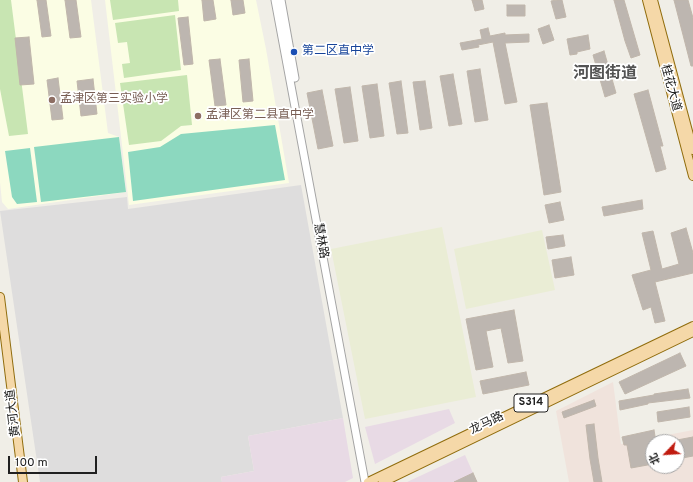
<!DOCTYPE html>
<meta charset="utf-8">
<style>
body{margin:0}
#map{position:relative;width:693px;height:482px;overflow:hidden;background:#f0eee7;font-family:Overpass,"Noto Sans SC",sans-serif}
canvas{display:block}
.north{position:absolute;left:645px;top:434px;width:40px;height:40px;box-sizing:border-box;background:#fff;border:1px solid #a6a6a6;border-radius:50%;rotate:245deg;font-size:11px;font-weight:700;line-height:16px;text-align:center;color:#202020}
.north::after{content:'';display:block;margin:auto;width:14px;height:18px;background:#c01b10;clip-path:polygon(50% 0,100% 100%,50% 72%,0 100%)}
.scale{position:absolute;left:8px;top:456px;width:89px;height:18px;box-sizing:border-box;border:2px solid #202020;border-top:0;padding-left:5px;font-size:12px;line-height:14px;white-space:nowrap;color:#202020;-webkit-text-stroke:3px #fff;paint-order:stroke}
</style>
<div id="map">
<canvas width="693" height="482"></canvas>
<div class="north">北</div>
<div class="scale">100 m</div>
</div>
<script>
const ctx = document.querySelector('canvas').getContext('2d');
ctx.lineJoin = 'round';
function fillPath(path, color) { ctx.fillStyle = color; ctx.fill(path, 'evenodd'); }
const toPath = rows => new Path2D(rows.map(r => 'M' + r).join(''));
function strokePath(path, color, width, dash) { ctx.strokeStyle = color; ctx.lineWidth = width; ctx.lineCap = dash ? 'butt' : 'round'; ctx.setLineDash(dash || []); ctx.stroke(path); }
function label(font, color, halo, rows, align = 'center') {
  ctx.font = font + ' Overpass,"Noto Sans SC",sans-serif'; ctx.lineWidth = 3.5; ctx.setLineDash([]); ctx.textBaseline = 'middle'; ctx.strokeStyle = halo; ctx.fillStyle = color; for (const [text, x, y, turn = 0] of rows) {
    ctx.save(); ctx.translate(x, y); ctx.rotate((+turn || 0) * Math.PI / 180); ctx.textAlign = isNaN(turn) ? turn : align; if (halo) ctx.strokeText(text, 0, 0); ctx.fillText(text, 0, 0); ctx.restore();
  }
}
const residential = toPath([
 [301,185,343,418,248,436,254,471,221,477,222,482,40,482,0,211,127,197,128,209]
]);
const industrial = toPath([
 [449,409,455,423,375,464,365,427],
 [343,418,353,478,345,482,222,482,221,477,254,471,248,436],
 [465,455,477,482,407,482]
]);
const education = toPath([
 [0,0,91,0,108,133,119,137,126,192,8,209,2,202,0,182],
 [105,0,256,0,266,49,289,183,129,205]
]);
const military = toPath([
 [613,382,621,444,693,430,693,482,569,482,556,411],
 [653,442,677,442,677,466,653,466]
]);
const farmland = toPath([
 [442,227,476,397,365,419,331,249],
 [542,230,555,290,466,309,454,249]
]);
const grass = toPath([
 [0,0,11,0,28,134,9,136,0,89],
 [110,0,178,0,179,11,113,20],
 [175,15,181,70,124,78,122,64,130,63,127,42,118,43,115,23],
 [187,75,192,125,181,126,161,141,129,145,120,83]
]);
const pitch = toPath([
 [275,125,285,180,133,201,128,152,160,147,181,134],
 [119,137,126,192,41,202,34,147],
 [30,148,37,202,17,204,12,197,5,151]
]);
const building = toPath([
 [37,0,46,0,51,36,42,37,37,0],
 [65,0,76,0,81,37,70,38,65,0],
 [202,0,213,0,216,19,204,21,202,0],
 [231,0,243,0,245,13,233,15,231,0],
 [472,0,482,0,484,9,475,11,472,0],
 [557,0,562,0,566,17,556,19,551,1,557,0],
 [614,0,624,0,640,55,631,58,625,41,614,0],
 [674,0,688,0,693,18,693,66,691,66,674,0],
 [507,5,525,5,525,16,507,16,507,5],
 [188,17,193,64,184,65,178,18,188,17],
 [549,25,554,40,543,44,538,29,549,25],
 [488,28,490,36,505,33,505,35,529,34,529,42,505,43,517,102,505,104,493,42,478,45,479,47,462,50,460,43,482,39,480,30,488,28],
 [588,35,590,49,577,52,577,54,570,55,567,39,588,35],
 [29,37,34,84,20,85,15,38,29,37],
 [604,51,616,93,605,97,593,55,604,51],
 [220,59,226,105,215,106,209,60,220,59],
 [249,59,253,101,243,102,239,60,249,59],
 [480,69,488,120,475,122,467,71,480,69],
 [453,74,462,124,449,126,440,76,453,74],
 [58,78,63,119,52,120,47,80,58,78],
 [93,79,97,114,81,116,77,81,93,79],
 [401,81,408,133,397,134,389,83,401,81],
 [425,81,432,128,420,130,413,82,425,81],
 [377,84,384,136,370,138,362,86,377,84],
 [350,87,358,141,344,143,335,89,350,87],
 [322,90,333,146,318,149,307,93,322,90],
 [648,90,663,146,660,146,666,169,656,172,634,94,648,90],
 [547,103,561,192,544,195,530,105,547,103],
 [642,200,643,209,604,216,602,207,642,200],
 [560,202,564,220,549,223,545,205,560,202],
 [686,228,693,253,693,273,655,282,665,321,655,323,651,307,643,310,632,275,651,270,642,233,653,231,662,269,679,264,671,233,686,228],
 [563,235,565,246,548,249,546,237,563,235],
 [571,257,574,275,555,278,552,260,571,257],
 [514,310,523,361,508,363,501,328,486,331,493,367,476,370,466,319,514,310],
 [680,353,686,366,625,394,619,382,680,353],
 [526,372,529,385,483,394,480,381,526,372],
 [688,389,690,398,648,403,648,404,620,410,619,401,654,395,654,394,688,389],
 [594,400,596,406,564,418,562,412,594,400],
 [689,407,690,417,658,422,657,412,689,407],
 [594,424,598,458,602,482,594,482,590,459,586,425,594,424],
 [654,430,656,442,653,442,653,464,631,468,627,445,624,445,622,437,654,430],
 [693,437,693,456,677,459,677,440,693,437],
 [473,473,477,482,454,482,473,473]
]);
const minor = toPath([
 [275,0,365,482],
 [281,0,295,78]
]);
const major = toPath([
 [647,0,693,176],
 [653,0,693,150],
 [0,297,23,482],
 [368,482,693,326],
 [383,482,693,332]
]);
const markers = [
 [294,52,4,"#1a4fb4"],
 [52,100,4,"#8d6e63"],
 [198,116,4,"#8d6e63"]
];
const shields = [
 [531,403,34]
];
const shieldNames = [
 ["S314",531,403]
];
const transitNames = [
 ["第二区直中学",302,52]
];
const streetNames = [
 ["桂花大道",670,88,75],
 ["慧林路",320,241,80],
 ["黄河大道",14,413,-97],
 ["龙马路",487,424,-26]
];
const educationNames = [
 ["孟津区第三实验小学",60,100],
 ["孟津区第二县直中学",206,116]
];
const districtNames = [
 ["河图街道",605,75]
];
fillPath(residential, '#dedddd');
fillPath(industrial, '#e8dae5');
fillPath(education, '#fbfde4');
fillPath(military, '#f0e3dc');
fillPath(farmland, '#eaedd5');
fillPath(grass, '#c8e5b2');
fillPath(pitch, '#8cd8bf');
fillPath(building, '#bdb6b0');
strokePath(building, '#c0b6ab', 1);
strokePath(minor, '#a4a4a4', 9);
strokePath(major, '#906c0c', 10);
strokePath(minor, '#fff', 7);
strokePath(major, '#f5d8a8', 8);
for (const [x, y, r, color] of markers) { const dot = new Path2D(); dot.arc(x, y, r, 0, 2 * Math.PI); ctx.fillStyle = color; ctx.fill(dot); strokePath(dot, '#fff', 1.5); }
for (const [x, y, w] of shields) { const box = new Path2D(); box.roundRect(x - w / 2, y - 9, w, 18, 3); ctx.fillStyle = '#fff'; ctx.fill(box); strokePath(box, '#202020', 1); }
label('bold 11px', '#202020', null, shieldNames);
label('12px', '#164399', '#fff', transitNames, 'left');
label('12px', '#202020', '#fff', streetNames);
label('12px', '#785e54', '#fff', educationNames, 'left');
label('bold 16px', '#535353', '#fff', districtNames);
</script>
